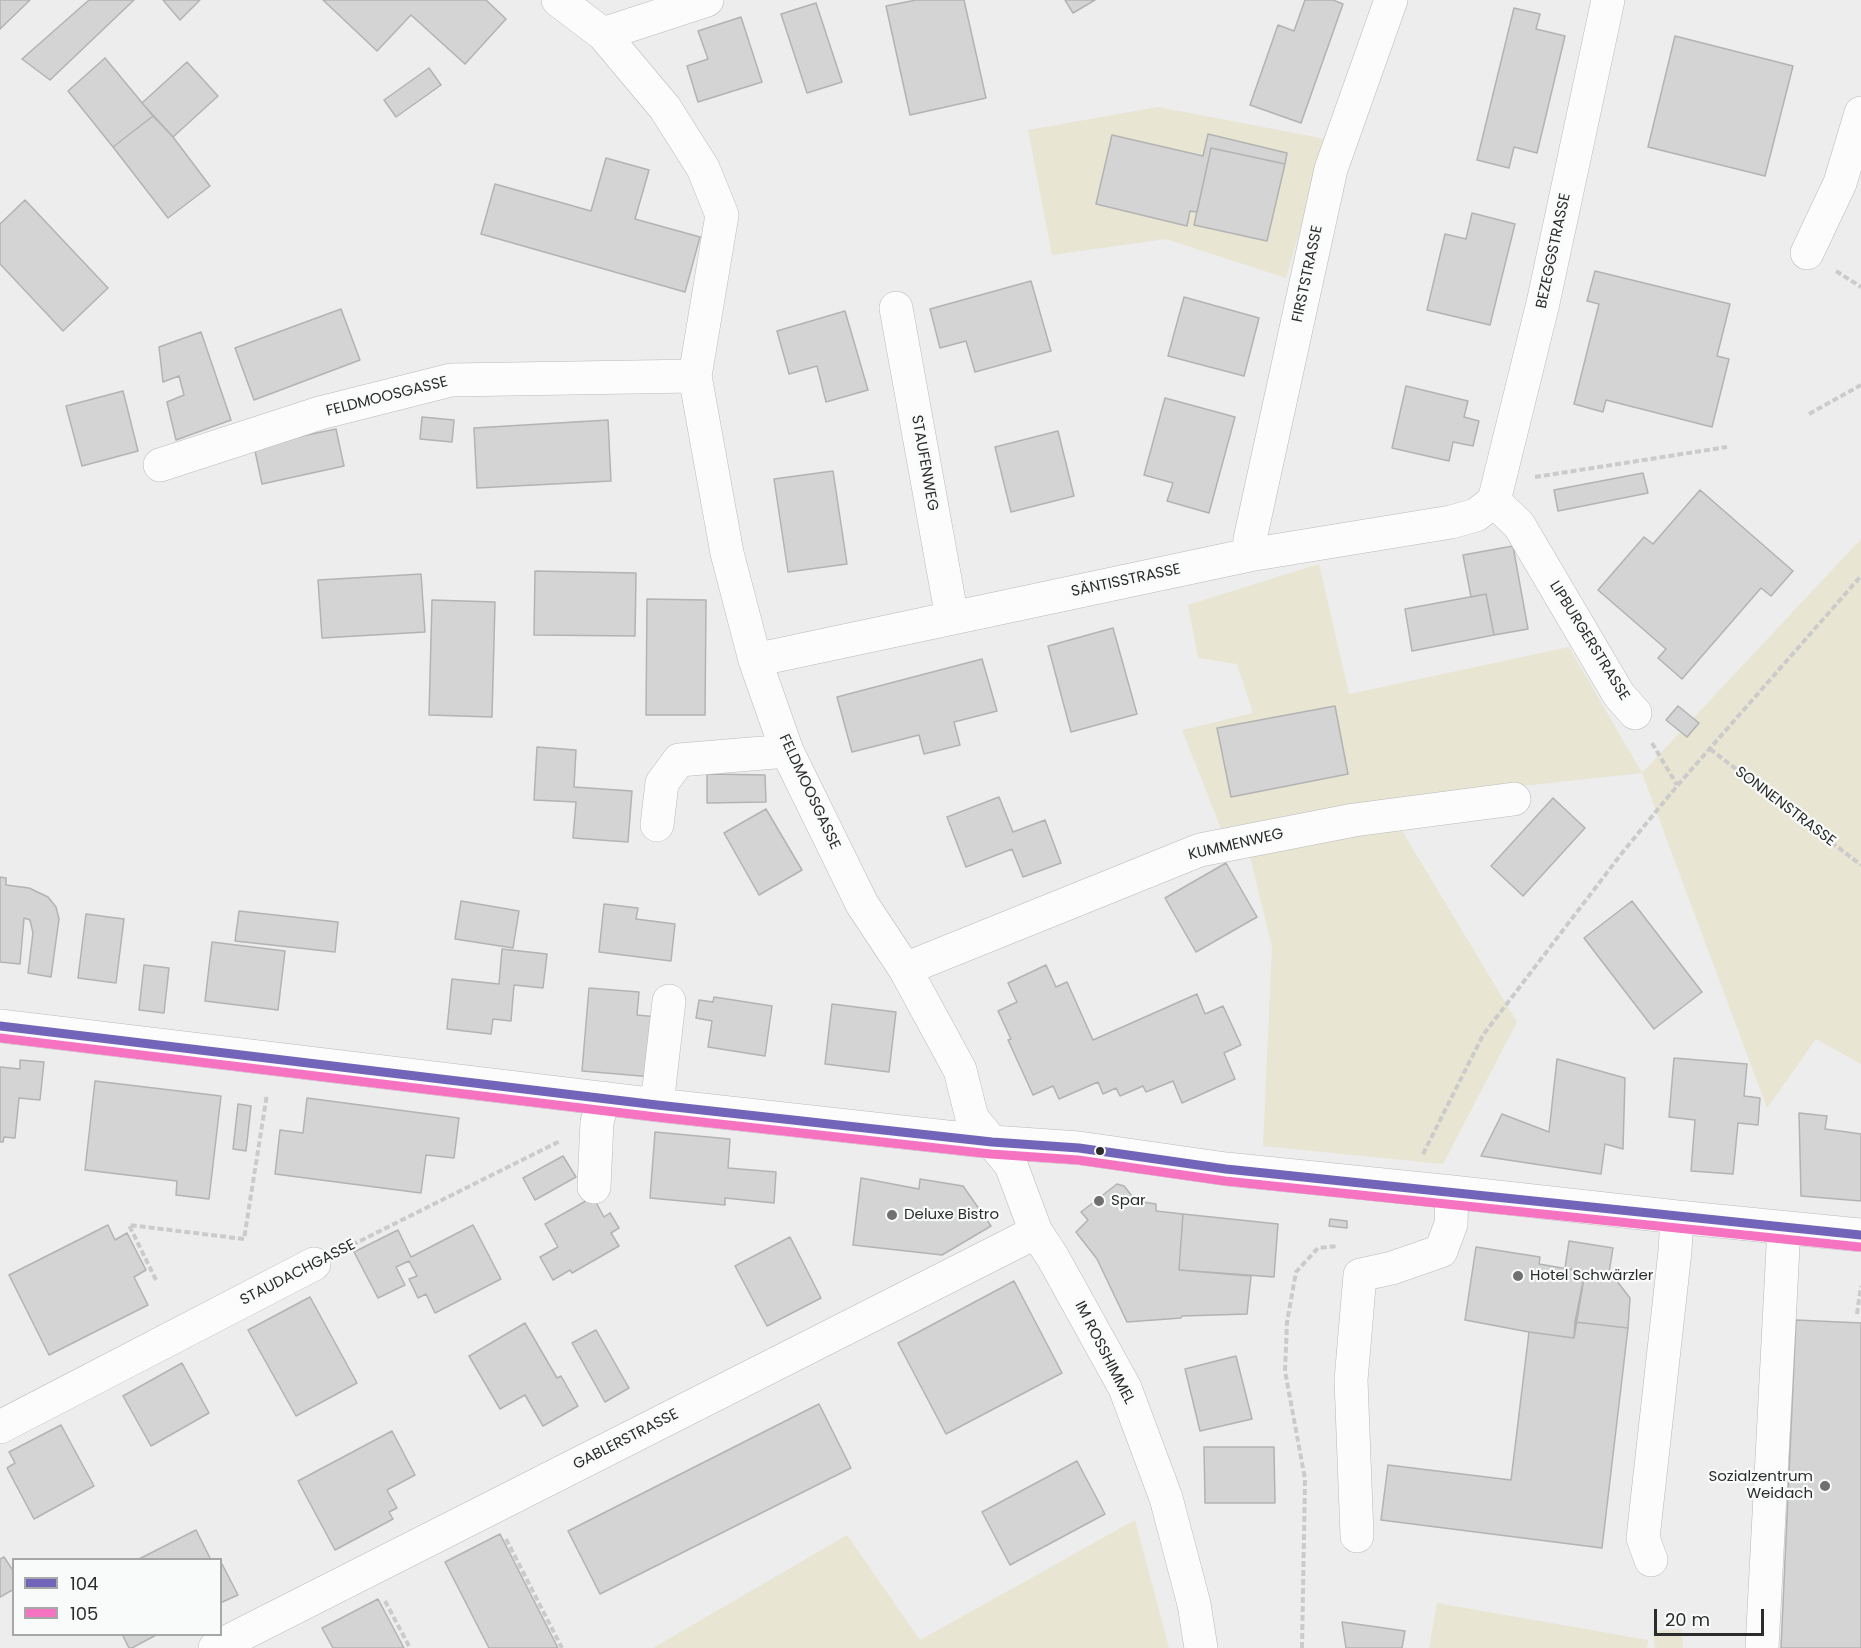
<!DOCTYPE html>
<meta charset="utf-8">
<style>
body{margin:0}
#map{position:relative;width:1861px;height:1648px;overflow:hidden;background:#ecedec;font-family:Poppins,sans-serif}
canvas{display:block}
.legend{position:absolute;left:12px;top:1558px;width:210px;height:78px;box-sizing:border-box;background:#f8fbf9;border:2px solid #a6a8a7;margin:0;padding:8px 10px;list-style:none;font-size:18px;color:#2b2c2b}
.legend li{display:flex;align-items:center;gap:12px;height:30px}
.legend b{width:30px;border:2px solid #a6a8a7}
.scale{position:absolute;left:1654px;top:1609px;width:110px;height:27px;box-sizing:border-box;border:3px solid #2b2c2b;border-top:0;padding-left:8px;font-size:18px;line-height:21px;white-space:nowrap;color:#2b2c2b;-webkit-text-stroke:4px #f8fbf9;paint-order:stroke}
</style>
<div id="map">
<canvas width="1861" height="1648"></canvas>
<ul class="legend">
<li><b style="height:8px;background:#7264b8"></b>104</li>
<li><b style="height:8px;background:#f573c0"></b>105</li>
</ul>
<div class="scale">20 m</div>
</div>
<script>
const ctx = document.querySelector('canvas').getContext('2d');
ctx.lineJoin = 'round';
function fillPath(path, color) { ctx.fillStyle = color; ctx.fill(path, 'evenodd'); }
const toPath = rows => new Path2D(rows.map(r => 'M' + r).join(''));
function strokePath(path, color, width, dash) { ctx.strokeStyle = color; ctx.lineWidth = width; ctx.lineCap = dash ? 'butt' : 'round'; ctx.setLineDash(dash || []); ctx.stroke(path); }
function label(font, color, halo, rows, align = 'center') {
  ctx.font = font + ' Poppins,sans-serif'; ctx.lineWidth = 4.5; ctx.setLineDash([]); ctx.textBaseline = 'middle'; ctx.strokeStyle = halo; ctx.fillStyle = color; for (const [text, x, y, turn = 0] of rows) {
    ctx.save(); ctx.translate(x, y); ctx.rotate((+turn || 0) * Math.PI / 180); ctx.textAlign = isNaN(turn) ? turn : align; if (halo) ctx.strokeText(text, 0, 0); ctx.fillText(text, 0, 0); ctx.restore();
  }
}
const green = toPath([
 [1158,107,1326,139,1286,278,1166,239,1052,255,1028,130],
 [1861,539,1861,1064,1816,1039,1767,1108,1642,773,1384,801,1517,1022,1443,1164,1263,1146,1272,946,1242,825,1222,831,1182,730,1253,713,1237,664,1198,658,1188,605,1319,564,1349,694,1569,647,1642,773],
 [1135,1520,1169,1648,653,1648,847,1535,920,1640],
 [1437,1603,1648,1640,1647,1648,1429,1648],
 [1681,1629,1683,1648,1655,1648,1653,1631]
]);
const building = toPath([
 [0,0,30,0,0,29,0,0],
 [89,0,134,0,50,80,22,59,89,0],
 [163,0,200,0,180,20,163,0],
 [323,0,486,0,506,19,465,64,411,15,377,51,323,0],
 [916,0,964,0,986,98,910,115,886,6,916,0],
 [1065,0,1095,0,1073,13,1065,0],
 [1305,0,1333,0,1343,4,1301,123,1250,105,1278,25,1294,31,1305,0],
 [816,3,842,82,807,93,781,14,816,3],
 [1514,8,1540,14,1536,29,1565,36,1537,153,1514,147,1509,168,1477,160,1514,8],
 [741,17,762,82,698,102,687,66,708,59,698,31,741,17],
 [1675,36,1793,66,1765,176,1648,147,1675,36],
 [105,58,153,116,113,147,68,91,105,58],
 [187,62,218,96,173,137,142,103,187,62],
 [429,68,441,85,396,117,384,100,429,68],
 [153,116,173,137,210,186,168,218,113,147,153,116],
 [1208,134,1287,153,1285,164,1211,148,1197,212,1190,211,1187,226,1096,204,1112,135,1203,156,1208,134],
 [1211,148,1285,164,1267,241,1194,225,1211,148],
 [606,158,649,170,635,219,700,237,685,292,481,234,495,184,591,211,606,158],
 [25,200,108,288,63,331,0,264,0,224,25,200],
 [1472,213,1515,224,1490,325,1427,310,1445,234,1466,239,1472,213],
 [1595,271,1730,304,1717,356,1729,359,1712,427,1606,400,1603,412,1574,404,1599,304,1587,301,1595,271],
 [1031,281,1051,351,975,372,966,341,940,348,930,309,1031,281],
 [1184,297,1259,318,1244,376,1168,356,1184,297],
 [341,309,360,360,254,400,235,348,341,309],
 [845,311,868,390,826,402,817,366,789,374,777,331,845,311],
 [201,332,231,420,176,440,167,402,184,395,179,376,163,382,159,347,201,332],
 [1406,386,1468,401,1464,417,1479,421,1473,446,1453,442,1449,461,1392,448,1406,386],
 [123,391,138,451,82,466,66,406,123,391],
 [1165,398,1235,417,1209,513,1167,501,1173,483,1144,475,1165,398],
 [422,417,454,420,452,442,420,439,422,417],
 [608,420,611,481,477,488,474,428,608,420],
 [336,429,344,466,262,484,254,446,336,429],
 [1058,431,1074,496,1011,512,995,447,1058,431],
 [833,471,847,564,788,572,774,479,833,471],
 [1643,473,1648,493,1558,511,1554,490,1643,473],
 [1700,490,1793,571,1771,596,1761,588,1682,679,1658,658,1666,649,1598,590,1644,537,1653,544,1700,490],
 [1513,546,1528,629,1494,635,1486,594,1471,597,1463,555,1513,546],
 [535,571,636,573,635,636,534,635,535,571],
 [421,574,425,632,322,638,318,580,421,574],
 [1486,594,1494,635,1412,651,1405,609,1486,594],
 [647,599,706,600,705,715,646,715,647,599],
 [432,600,495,602,492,717,429,715,432,600],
 [1113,628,1137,714,1071,732,1048,646,1113,628],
 [982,659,997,711,954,722,960,745,924,754,919,735,852,752,837,697,982,659],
 [1335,706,1348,774,1231,797,1217,728,1335,706],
 [1678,706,1699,723,1687,737,1666,720,1678,706],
 [537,747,576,750,574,787,632,791,628,842,573,838,576,802,534,800,537,747],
 [707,774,765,775,766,802,707,803,707,774],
 [999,797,1013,832,1045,820,1061,863,1023,877,1012,849,966,867,947,817,999,797],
 [1553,798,1585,828,1523,896,1491,866,1553,798],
 [766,809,802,870,759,895,724,833,766,809],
 [1226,863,1257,917,1196,952,1165,898,1226,863],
 [0,877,6,878,6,885,29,888,48,897,56,907,59,919,51,977,28,973,33,933,30,920,24,918,20,964,0,962,0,877],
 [461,901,519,911,513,948,455,939,461,901],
 [1632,901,1702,992,1654,1029,1584,938,1632,901],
 [604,904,638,908,636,919,675,924,671,961,599,952,604,904],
 [239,911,338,922,335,952,235,941,239,911],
 [86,914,124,919,116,983,78,978,86,914],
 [212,942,285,951,278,1010,205,1001,212,942],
 [502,949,547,954,543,988,514,985,511,1021,493,1019,491,1034,447,1029,452,979,499,984,502,949],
 [144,965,169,968,164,1013,139,1010,144,965],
 [1046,965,1056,987,1067,982,1093,1040,1197,994,1205,1014,1223,1006,1241,1045,1224,1053,1235,1079,1182,1103,1173,1081,1146,1092,1143,1086,1120,1096,1116,1088,1103,1094,1098,1082,1059,1099,1053,1086,1033,1095,1008,1040,1011,1039,998,1011,1017,1002,1008,983,1046,965],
 [589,988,639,992,637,1015,658,1017,653,1077,582,1071,589,988],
 [714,997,772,1006,765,1056,708,1047,712,1021,696,1018,699,1000,713,1002,714,997],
 [832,1004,896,1012,889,1072,825,1064,832,1004],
 [1674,1058,1747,1064,1744,1096,1760,1098,1758,1125,1738,1123,1733,1174,1691,1171,1695,1120,1669,1117,1674,1058],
 [1557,1059,1625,1078,1623,1149,1605,1144,1601,1174,1481,1156,1502,1114,1549,1132,1557,1059],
 [20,1060,44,1062,40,1100,19,1098,15,1138,4,1137,3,1142,0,1142,0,1067,20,1069,20,1060],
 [95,1081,221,1096,209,1199,176,1195,177,1181,85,1170,95,1081],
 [307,1098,459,1118,454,1158,426,1155,421,1193,275,1174,280,1130,303,1133,307,1098],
 [238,1104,251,1106,246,1151,233,1149,238,1104],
 [1799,1113,1827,1116,1825,1129,1861,1134,1861,1201,1801,1196,1799,1113],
 [655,1132,730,1139,728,1168,776,1172,774,1203,725,1198,725,1205,650,1198,655,1132],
 [563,1156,576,1177,535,1200,523,1178,563,1156],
 [861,1178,919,1189,920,1179,963,1186,991,1226,942,1255,853,1245,861,1178],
 [1117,1184,1124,1186,1136,1201,1156,1204,1156,1211,1183,1214,1179,1270,1251,1276,1247,1314,1182,1316,1181,1318,1127,1322,1097,1259,1076,1232,1088,1220,1081,1212,1117,1184],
 [593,1197,604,1217,610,1213,619,1228,611,1233,619,1246,572,1273,570,1270,553,1280,540,1257,558,1247,545,1224,593,1197],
 [1183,1214,1278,1224,1274,1277,1179,1270,1183,1214],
 [1330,1219,1347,1221,1347,1228,1329,1226,1330,1219],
 [108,1225,115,1240,127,1233,146,1270,134,1277,148,1305,49,1355,9,1275,108,1225],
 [473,1225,501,1279,435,1313,426,1294,418,1298,409,1279,417,1276,409,1261,396,1267,405,1285,378,1298,354,1252,398,1230,411,1257,473,1225],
 [790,1237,821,1298,767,1326,735,1266,790,1237],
 [1569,1241,1613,1248,1608,1279,1616,1280,1630,1298,1628,1328,1575,1322,1585,1272,1565,1268,1569,1241],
 [1476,1247,1540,1257,1539,1264,1585,1272,1574,1338,1529,1332,1465,1320,1476,1247],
 [1014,1281,1062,1373,946,1434,898,1343,1014,1281],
 [310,1297,357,1383,296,1416,248,1330,310,1297],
 [1796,1320,1861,1323,1861,1648,1781,1648,1796,1320],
 [1575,1322,1628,1328,1602,1548,1381,1520,1388,1465,1511,1480,1529,1332,1574,1338,1575,1322],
 [525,1323,557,1378,561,1376,578,1406,543,1426,525,1395,500,1409,469,1356,525,1323],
 [596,1330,629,1388,605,1402,572,1343,596,1330],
 [1236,1356,1252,1419,1200,1431,1185,1369,1236,1356],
 [182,1363,209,1413,151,1446,123,1396,182,1363],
 [819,1404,851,1468,600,1594,568,1531,819,1404],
 [61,1425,94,1486,34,1519,7,1468,15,1463,9,1452,61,1425],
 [392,1431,415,1475,387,1490,397,1508,389,1512,393,1519,335,1550,298,1481,392,1431],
 [1204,1447,1274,1447,1275,1503,1205,1503,1204,1447],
 [1077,1461,1105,1514,1010,1565,982,1512,1077,1461],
 [196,1530,211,1560,137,1560,196,1530],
 [500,1534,558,1648,489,1648,445,1562,500,1534],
 [4,1557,14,1572,14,1589,0,1597,0,1559,4,1557],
 [220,1564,222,1564,238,1595,220,1603,220,1564],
 [378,1599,404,1648,333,1648,322,1628,378,1599],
 [1342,1622,1405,1631,1402,1648,1346,1648,1342,1622],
 [122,1634,158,1634,132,1648,129,1648,122,1634]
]);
const path = toPath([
 [1836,271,1861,287],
 [1809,414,1861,385],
 [1535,477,1727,447],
 [1652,743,1677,785],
 [1710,749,1861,865],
 [1423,1154,1483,1035,1622,853,1677,786,1861,576],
 [344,1249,560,1141],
 [156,1280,129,1225,244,1239,267,1094],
 [1857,1314,1861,1286],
 [506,1539,562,1648],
 [385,1601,410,1648],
 [1302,1648,1305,1479,1285,1371,1287,1322,1296,1272,1318,1248,1338,1246]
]);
const minor = toPath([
 [558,0,603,34,665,108,703,168,722,215,695,376,727,553,755,660,787,751,862,904,905,969,960,1070,972,1118,1011,1165,1036,1232,1052,1256,1125,1388,1166,1498,1194,1604,1201,1648],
 [603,34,707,0],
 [1807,253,1840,183,1861,113],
 [896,308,952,618],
 [160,465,320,413,451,380,695,376],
 [1494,501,1543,303,1608,0],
 [1494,501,1519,525,1619,695,1635,713],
 [1249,555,1250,539,1331,169,1391,0],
 [755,660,1249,555,1451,522,1476,515,1494,501],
 [657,825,662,783,679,760,787,751],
 [905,969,1200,850,1354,820,1514,799],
 [0,1026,657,1105,992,1142,1079,1148,1226,1169,1452,1192,1677,1217,1861,1235],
 [657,1105,669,1001],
 [594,1187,597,1122,604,1098],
 [0,1427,314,1264],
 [1357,1536,1351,1380,1360,1275,1392,1268,1441,1251,1451,1224,1452,1192],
 [1651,1560,1643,1538,1675,1251,1677,1217],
 [215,1648,1036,1232],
 [1762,1648,1784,1228]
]);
const bus1 = toPath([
 [0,1026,657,1105,992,1142,1079,1148,1226,1169,1861,1235]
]);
const bus2 = toPath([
 [0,1038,656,1117,991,1154,1078,1160,1225,1181,1860,1247]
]);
const markers = [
 [1100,1151,5,"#2b2c2b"],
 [1099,1201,6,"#6f706f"],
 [892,1215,6,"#6f706f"],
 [1518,1276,6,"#6f706f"],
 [1825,1486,6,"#6f706f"]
];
const streetNames = [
 ["BEZEGGSTRASSE",1554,251,-78],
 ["FIRSTSTRASSE",1308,274,-78],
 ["FELDMOOSGASSE",387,397,-14],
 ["STAUFENWEG",924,463,80],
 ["SÄNTISSTRASSE",1126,581,-12],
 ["LIPBURGERSTRASSE",1589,641,58],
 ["FELDMOOSGASSE",809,792,65],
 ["SONNENSTRASSE",1785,807,37],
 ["KUMMENWEG",1236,845,-13],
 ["STAUDACHGASSE",298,1273,-27],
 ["IM ROSSHIMMEL",1104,1353,63],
 ["GABLERSTRASSE",626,1440,-27]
];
const poiNames = [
 ["Spar",1111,1201],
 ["Deluxe Bistro",904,1215],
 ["Hotel Schwärzler",1530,1276],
 ["Sozialzentrum",1813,1477,"right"],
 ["Weidach",1813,1494,"right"]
];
fillPath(green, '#e9e5d3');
fillPath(building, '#d3d4d3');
strokePath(building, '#b2b3b2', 1.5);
strokePath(minor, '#b9bab9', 34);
strokePath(path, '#cacbca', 4, [6, 3]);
strokePath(minor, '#fcfcfc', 33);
strokePath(bus1, '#7264b8', 9);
strokePath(bus2, '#f573c0', 9);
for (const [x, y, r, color] of markers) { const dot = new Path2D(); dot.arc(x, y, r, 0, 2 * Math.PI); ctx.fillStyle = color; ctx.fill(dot); strokePath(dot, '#f8fbf9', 2); }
label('15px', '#2b2c2b', '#f8fbf9', streetNames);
label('15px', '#2b2c2b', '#f8fbf9', poiNames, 'left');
</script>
